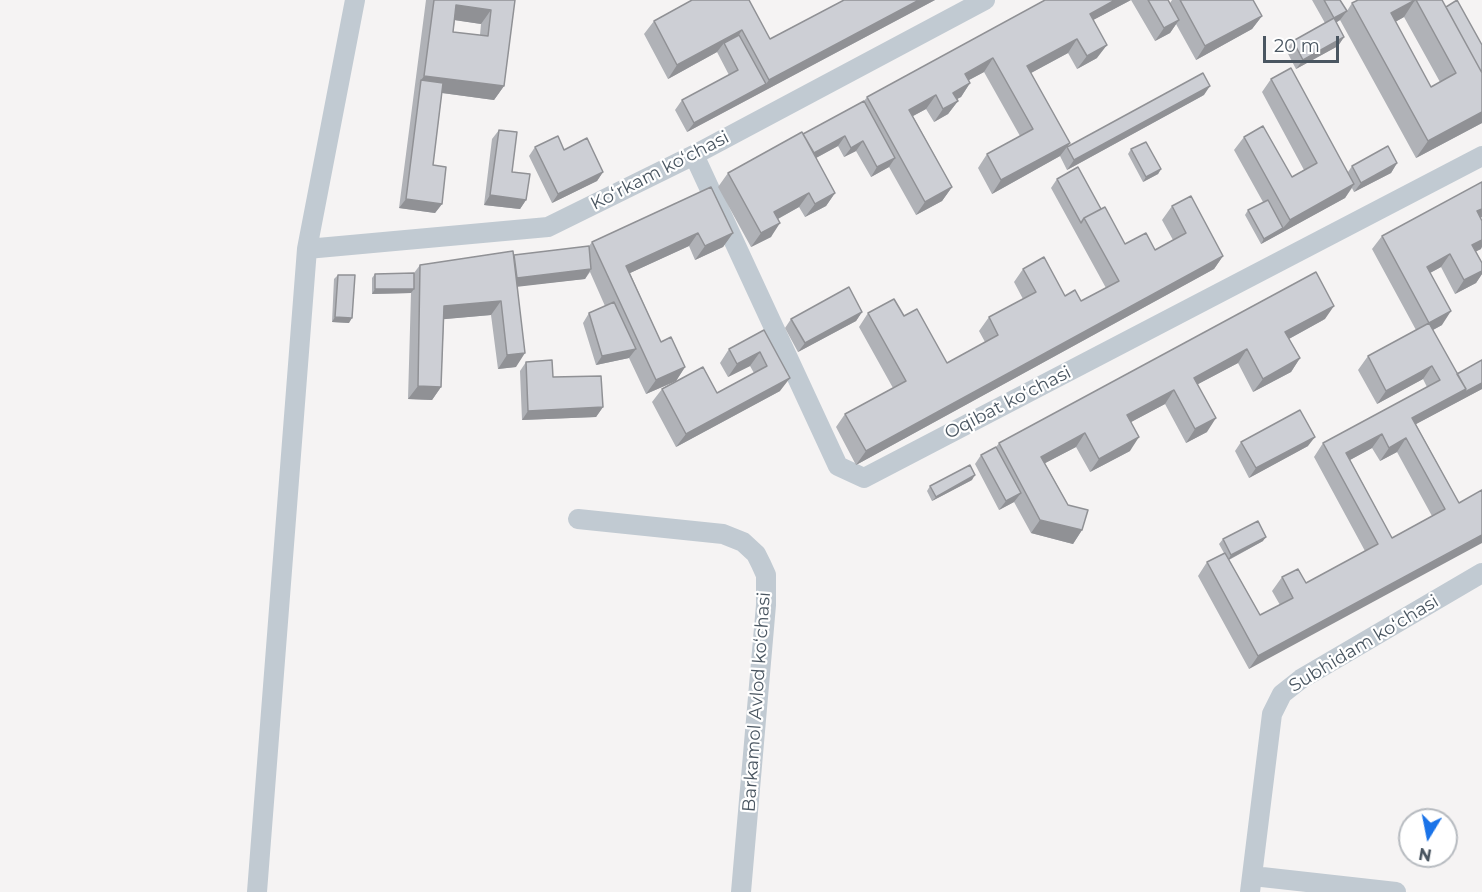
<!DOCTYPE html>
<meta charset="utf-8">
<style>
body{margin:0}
#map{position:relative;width:1482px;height:892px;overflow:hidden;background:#f5f3f3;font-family:Montserrat,sans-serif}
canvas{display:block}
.north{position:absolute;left:1398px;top:808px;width:60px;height:60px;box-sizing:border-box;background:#fff;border:2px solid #b7bbc0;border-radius:50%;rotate:190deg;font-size:16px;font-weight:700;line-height:24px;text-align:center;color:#4a5661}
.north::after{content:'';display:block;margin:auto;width:21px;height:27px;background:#1a73e8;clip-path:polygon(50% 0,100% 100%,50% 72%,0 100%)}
.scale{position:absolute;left:1263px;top:36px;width:76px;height:27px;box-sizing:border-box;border:3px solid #4a5661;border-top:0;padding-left:8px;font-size:18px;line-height:21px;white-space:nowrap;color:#4a5661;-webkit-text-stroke:4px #fff;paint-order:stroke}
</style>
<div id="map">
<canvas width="1482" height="892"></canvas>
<div class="north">N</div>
<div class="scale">20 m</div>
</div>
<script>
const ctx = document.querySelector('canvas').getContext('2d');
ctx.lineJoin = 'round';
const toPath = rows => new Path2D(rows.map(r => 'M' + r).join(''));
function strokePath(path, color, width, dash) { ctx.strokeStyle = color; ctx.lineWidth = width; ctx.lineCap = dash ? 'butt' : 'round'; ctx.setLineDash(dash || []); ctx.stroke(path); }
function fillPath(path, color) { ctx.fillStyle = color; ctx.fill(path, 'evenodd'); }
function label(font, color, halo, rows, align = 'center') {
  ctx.font = font + ' Montserrat,sans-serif'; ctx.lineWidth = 4.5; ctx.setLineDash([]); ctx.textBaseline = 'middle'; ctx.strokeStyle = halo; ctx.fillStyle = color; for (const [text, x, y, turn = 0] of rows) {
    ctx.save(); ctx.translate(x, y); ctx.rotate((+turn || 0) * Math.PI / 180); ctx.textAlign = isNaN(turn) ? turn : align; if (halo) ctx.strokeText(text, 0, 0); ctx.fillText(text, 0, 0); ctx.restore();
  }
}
const street = toPath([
 [694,155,838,466,864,478,1482,156],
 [307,249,548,227,694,155,985,0],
 [578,519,723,534,743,542,756,554,761,564,766,575,766,605,741,892],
 [1253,876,1396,892],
 [257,892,307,249,355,0],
 [1250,892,1272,714,1282,694,1301,679,1482,573]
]);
const wall = toPath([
 [426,0,515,0,504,86,494,100,442,93,433,165,442,204,435,213,399,208],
 [455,20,481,24,480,35,453,32],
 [692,0,770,39,844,0,935,0,687,132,675,110,682,100,729,75,717,52,668,79,644,34,654,21],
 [1045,0,1131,0,1093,20,1097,58,1077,69,1068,53,1031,73,1070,143,1067,147,1204,95,1067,170,1060,156,992,194,978,168,987,154,1020,136,984,72,969,80,970,83,961,97,957,99,958,101,948,114,934,122,926,109,913,116,952,187,942,201,916,215,889,167,871,177,856,151,844,157,838,146,816,158,835,193,826,206,805,217,799,207,778,219,771,237,751,247,718,187,728,173,803,134,864,101,867,97],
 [1131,0,1168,0,1170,3,1172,0,1253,0,1262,16,1252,29,1196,60,1176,24,1170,33,1155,41],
 [1312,0,1340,0,1347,11,1352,3,1358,0,1442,0,1482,123,1416,158,1340,20,1336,23,1344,37,1338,46,1296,69,1286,50,1293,41,1325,23],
 [1404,17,1440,82,1431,87,1395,22],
 [1271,79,1348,172,1352,166,1397,163,1391,173,1354,192,1352,188,1345,198,1261,244,1245,215,1248,210,1263,202,1234,150,1244,137,1292,177,1304,170,1262,92],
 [499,130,512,172,526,200,520,209,484,205,492,139],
 [535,147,564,150,603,172,597,181,552,203,529,156],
 [1131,149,1161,169,1158,174,1143,182,1128,154],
 [1057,179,1101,209,1125,244,1155,250,1173,240,1162,220,1172,206,1223,256,1214,269,856,465,836,427,845,414,893,388,859,327,868,313,904,316,947,363,985,342,979,331,989,317,1023,299,1014,282,1023,269,1065,296,1081,301,1106,288,1051,188],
 [1482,182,1482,217,1480,218,1481,249,1476,251,1482,263,1482,274,1476,283,1455,294,1441,267,1430,273,1442,325,1433,330,1457,374,1482,360,1482,389,1416,424,1459,503,1249,669,1198,576,1207,562,1224,553,1219,544,1223,539,1263,541,1229,560,1260,615,1280,605,1272,591,1282,577,1306,583,1365,551,1314,457,1323,443,1427,387,1423,379,1377,404,1358,370,1368,356,1416,330,1372,249,1382,236],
 [1372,448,1380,461,1397,452,1432,516,1392,538,1350,460],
 [711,187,733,233,723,247,695,260,689,246,630,273,661,342,685,367,676,381,646,394,629,358,596,365,583,323,589,313,605,306,590,272,585,279,518,286,516,367,498,369,491,315,444,319,441,387,432,400,408,399,411,293,372,294,372,278,375,274,414,273,420,265,514,255,589,246,592,242],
 [338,275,349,323,332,322,334,279],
 [862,312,856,321,798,352,785,328,791,319],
 [1325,319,1289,339,1300,358,1291,372,1253,392,1238,363,1198,384,1207,432,1186,443,1165,404,1131,422,1130,451,1090,472,1076,447,1045,463,1082,530,1073,544,1031,533,1014,502,999,510,975,464,981,455,996,447,999,443],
 [764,330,780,391,676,447,652,402,662,389,717,393,754,373,750,366,728,377,720,363,729,349],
 [526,362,553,377,603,407,596,417,522,420,520,371],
 [1241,442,1308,446,1249,478,1235,451],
 [972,480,932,501,927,491,930,486]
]);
const shadedWall = toPath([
 [919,0,935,0,687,132,694,123,766,84,769,80],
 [1115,0,1131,0,1080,27,1090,14],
 [1415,0,1404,17,1379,31,1391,13],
 [456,5,491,10,481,24,447,19],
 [1347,11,1340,20,1328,27,1334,18],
 [1262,16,1252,29,1196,60,1205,46],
 [1179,20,1170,33,1155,41,1164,28],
 [742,30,733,44,724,43,717,52,668,79,677,65],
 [1344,37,1338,46,1296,69,1303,60],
 [1077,39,1068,53,1018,80,1027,66],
 [1107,45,1097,58,1077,69,1087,56],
 [993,58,984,72,956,87,965,74],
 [424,76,504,86,494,100,420,90,421,80,414,90],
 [970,83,961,97,944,106,953,93],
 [1210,86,1204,95,1067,170,1074,160],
 [936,95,926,109,900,123,909,110],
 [958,101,948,114,934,122,943,109],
 [1482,112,1482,123,1416,158,1428,141],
 [845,136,838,146,803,165,810,155],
 [863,141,856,151,844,157,851,148],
 [1070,143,1060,156,992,194,1001,180],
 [895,158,889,167,871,177,877,167],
 [1397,163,1391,173,1354,192,1361,183],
 [1161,169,1158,174,1143,182,1146,177],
 [603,172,597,181,552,203,558,194],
 [1354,184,1345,198,1261,244,1264,239,1283,228,1290,220],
 [952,187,942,201,916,215,925,202],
 [809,193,799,207,765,226,774,212],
 [835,193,826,206,805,217,815,204],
 [490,195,526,200,520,209,484,205],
 [406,199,442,204,435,213,399,208],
 [1482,209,1482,217,1467,225,1477,211],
 [780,223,771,237,751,247,761,233],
 [698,233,689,246,617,279,626,266],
 [733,233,723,247,695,260,705,246],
 [1482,240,1482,247,1481,249,1463,258,1472,245],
 [1450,254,1441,267,1417,280,1427,267],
 [1223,256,1214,269,856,465,866,451],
 [591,269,585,279,507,288,513,278],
 [1482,271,1482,274,1476,283,1455,294,1464,280],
 [375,289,414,289,411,293,372,294],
 [501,301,491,315,435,320,444,306],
 [1334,306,1325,319,1276,346,1285,332],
 [1451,311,1442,325,1420,337,1429,323],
 [862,312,856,321,798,352,805,343],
 [335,317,352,318,349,323,332,322],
 [636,349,629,358,596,365,602,356],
 [1247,349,1238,363,1185,391,1194,378],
 [760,352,750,366,728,377,737,364],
 [525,353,516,367,498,369,507,355],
 [1300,358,1291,372,1253,392,1263,379],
 [1432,366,1423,379,1377,404,1386,391],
 [685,367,676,381,646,394,656,380],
 [790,378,780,391,676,447,686,434],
 [1482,383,1482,389,1403,431,1412,418,1466,389],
 [418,386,441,387,432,400,408,399],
 [1174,390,1165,404,1118,429,1127,415],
 [603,407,596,417,522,420,528,411],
 [1216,418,1207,432,1186,443,1195,429],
 [1085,433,1076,447,1032,470,1041,457],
 [1382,434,1372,448,1337,467,1346,453],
 [1139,437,1130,451,1090,472,1099,459],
 [1315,437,1308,446,1249,478,1256,468],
 [1406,438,1397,452,1380,461,1389,448],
 [975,475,972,480,932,501,936,497],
 [1021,493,1014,502,999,510,1006,501],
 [1040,520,1082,530,1073,544,1031,533],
 [1482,535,1482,543,1249,669,1258,656],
 [1266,537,1263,541,1228,560,1231,555]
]);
const building = toPath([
 [434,0,515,0,504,86,424,76,434,0],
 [456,5,491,10,488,36,453,32,456,5],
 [692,0,749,0,770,39,844,0,919,0,769,80,742,30,677,65,654,21,692,0],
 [1045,0,1115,0,1090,14,1107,45,1087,56,1077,39,1027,66,1070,143,1001,180,987,154,1033,129,993,58,965,74,970,83,953,93,958,101,943,109,936,95,909,110,952,187,925,202,867,97,1045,0],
 [1148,0,1168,0,1179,20,1164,28,1148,0],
 [1180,0,1253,0,1262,16,1205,46,1180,0],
 [1324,0,1340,0,1347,11,1334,18,1324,0],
 [1358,0,1415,0,1391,13,1431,87,1456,73,1416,0,1442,0,1482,73,1482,112,1428,141,1352,3,1358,0],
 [1457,0,1482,45,1482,73,1446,7,1457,0],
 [1334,18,1344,37,1303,60,1293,41,1334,18],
 [739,35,766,84,694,123,682,100,738,70,724,43,739,35],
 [1291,68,1354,184,1290,220,1244,137,1263,126,1292,177,1317,163,1271,79,1291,68],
 [1203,73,1210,86,1074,160,1067,147,1203,73],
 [421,80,443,83,433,165,446,167,442,204,406,199,421,80],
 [864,101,895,158,877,167,863,141,851,148,845,136,814,153,803,134,864,101],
 [499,130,517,132,512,172,530,174,526,200,490,195,499,130],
 [802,132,835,193,815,204,809,193,774,212,780,223,761,233,728,173,802,132],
 [558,136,564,150,587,138,603,172,558,194,535,147,558,136],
 [1146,142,1161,169,1146,177,1131,149,1146,142],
 [1388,146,1397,163,1361,183,1352,166,1388,146],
 [1078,167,1101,209,1084,218,1081,223,1057,179,1078,167],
 [1482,182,1482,209,1477,211,1482,221,1482,240,1472,245,1482,263,1482,271,1464,280,1450,254,1427,267,1451,311,1429,323,1466,389,1412,418,1459,503,1482,490,1482,535,1258,656,1207,562,1225,553,1260,615,1293,598,1282,577,1298,569,1306,583,1378,544,1323,443,1440,380,1432,366,1386,391,1368,356,1429,323,1382,236,1482,182],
 [1382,434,1389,448,1406,438,1445,509,1392,538,1346,453,1382,434],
 [711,187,733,233,705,246,698,233,626,266,661,342,671,337,685,367,656,380,592,242,711,187],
 [1191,196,1223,256,866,451,845,414,906,381,868,313,894,299,904,316,917,309,947,363,998,335,989,317,1036,292,1023,269,1044,257,1065,296,1075,290,1081,301,1119,281,1084,218,1105,207,1125,244,1146,233,1155,250,1186,233,1172,206,1191,196],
 [1268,200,1283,228,1264,239,1248,210,1268,200],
 [589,246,591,269,517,278,514,255,589,246],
 [513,251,525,353,507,355,501,301,444,306,441,387,418,386,420,265,513,251],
 [1316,272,1334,306,1285,332,1300,358,1263,379,1247,349,1194,378,1216,418,1195,429,1174,390,1127,415,1139,437,1099,459,1085,433,1041,457,1068,505,1088,510,1082,530,1040,520,999,443,1316,272],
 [414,273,414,289,375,289,375,274,414,273],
 [338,275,355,275,352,318,335,317,338,275],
 [849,287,862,312,805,343,791,319,849,287],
 [614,302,636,349,602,356,589,313,614,302],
 [764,330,790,378,686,434,662,389,703,367,717,393,767,366,760,352,737,364,729,349,764,330],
 [552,360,553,377,601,376,603,407,528,411,526,362,552,360],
 [1482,360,1482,383,1463,393,1466,389,1457,374,1482,360],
 [1300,410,1315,437,1256,468,1241,442,1300,410],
 [996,447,1021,493,1006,501,981,455,996,447],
 [970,465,975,475,936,497,930,486,970,465],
 [1258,521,1266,537,1231,555,1223,539,1258,521]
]);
const streetNames = [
 ["Koʻrkam koʻchasi",660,171,-27],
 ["Oqibat koʻchasi",1008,403,-27],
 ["Subhidam koʻchasi",1364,644,-31],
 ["Barkamol Аvlod koʻchasi",757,702,-86]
];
strokePath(street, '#c1cad2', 20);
fillPath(wall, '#b0b2b7');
fillPath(shadedWall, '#909195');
fillPath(building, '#cdcfd5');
strokePath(building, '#909195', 1.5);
label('18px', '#4a5661', '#fff', streetNames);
</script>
